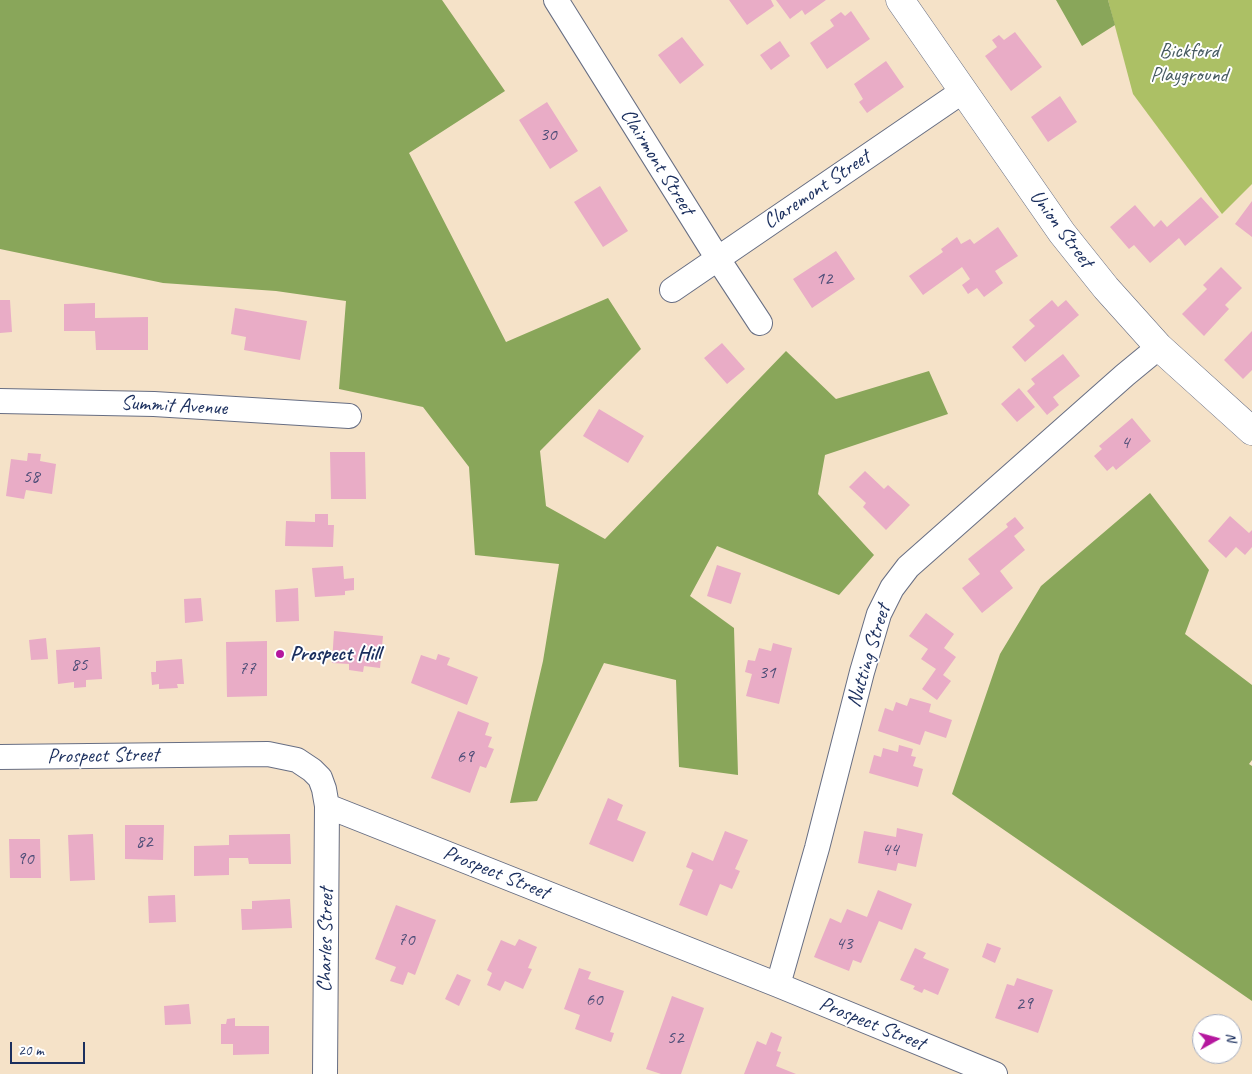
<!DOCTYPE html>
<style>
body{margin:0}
#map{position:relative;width:1252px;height:1074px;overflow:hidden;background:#f5e2c8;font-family:Caveat,sans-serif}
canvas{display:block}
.north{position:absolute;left:1192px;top:1014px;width:50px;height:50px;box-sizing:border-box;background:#fff;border:1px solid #a4acbf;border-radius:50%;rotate:83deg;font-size:14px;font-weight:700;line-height:20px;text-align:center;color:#1b2f5e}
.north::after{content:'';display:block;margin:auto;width:18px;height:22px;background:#b5179e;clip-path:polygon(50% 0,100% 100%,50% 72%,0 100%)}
.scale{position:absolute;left:10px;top:1042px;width:75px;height:22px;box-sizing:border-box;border:2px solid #1b2f5e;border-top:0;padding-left:6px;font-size:15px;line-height:18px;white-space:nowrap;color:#1b2f5e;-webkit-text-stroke:4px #fff;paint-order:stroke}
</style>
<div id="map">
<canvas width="1252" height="1074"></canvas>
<div class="north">N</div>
<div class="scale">20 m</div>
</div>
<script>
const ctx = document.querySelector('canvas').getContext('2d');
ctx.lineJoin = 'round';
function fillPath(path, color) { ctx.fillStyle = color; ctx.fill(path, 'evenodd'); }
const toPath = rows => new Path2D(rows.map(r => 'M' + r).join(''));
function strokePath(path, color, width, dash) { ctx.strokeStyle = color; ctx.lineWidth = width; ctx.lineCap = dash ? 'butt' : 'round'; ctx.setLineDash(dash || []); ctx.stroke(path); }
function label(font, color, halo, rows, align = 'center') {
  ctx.font = font + ' Caveat,sans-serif'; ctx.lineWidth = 4; ctx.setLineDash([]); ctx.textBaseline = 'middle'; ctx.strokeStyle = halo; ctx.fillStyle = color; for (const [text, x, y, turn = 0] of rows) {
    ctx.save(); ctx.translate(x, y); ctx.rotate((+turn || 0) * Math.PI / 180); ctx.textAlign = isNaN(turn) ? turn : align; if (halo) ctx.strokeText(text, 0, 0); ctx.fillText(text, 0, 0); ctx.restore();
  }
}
const green = toPath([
 [1108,0,1252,0,1252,184,1222,214,1133,94]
]);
const forest = toPath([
 [0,0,442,0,505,91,409,153,506,342,608,298,641,349,540,451,546,506,605,539,786,351,836,399,929,371,948,414,825,455,818,494,874,555,839,595,717,546,690,596,734,628,738,775,679,767,676,680,604,663,537,801,510,803,543,661,559,564,475,555,469,467,423,407,339,389,346,301,276,291,163,283,0,249],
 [1056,0,1108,0,1115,25,1082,46],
 [1150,493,1209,570,1185,634,1252,685,1252,760,1249,764,1252,766,1252,1001,952,794,1000,654,1041,586]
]);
const building = toPath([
 [729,0,771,0,774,6,747,25],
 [776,0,826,0,805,15,802,10,790,19],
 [851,11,870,39,827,69,810,43,834,26,830,20,841,12,845,16],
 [1015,32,1042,67,1011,91,985,56,997,47,992,40,999,35,1004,40],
 [682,37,704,65,680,84,658,55],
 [780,41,790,56,771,70,760,55],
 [886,61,904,87,867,113,859,102,863,99,854,84],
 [1060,96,1077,122,1048,142,1031,117],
 [547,102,578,151,550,169,519,120],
 [600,186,628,231,603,247,574,202],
 [1201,197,1219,217,1185,246,1179,238,1150,263,1134,245,1129,249,1110,227,1135,205,1154,227,1161,220,1167,227],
 [1252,201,1252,237,1235,224],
 [998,227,1018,256,995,271,1003,283,984,297,977,288,968,294,962,285,970,279,962,267,923,295,909,276,943,252,941,249,957,237,961,244,970,239,974,244],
 [836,251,855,279,812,308,793,279],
 [1221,267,1242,288,1225,305,1229,309,1204,336,1182,314,1207,289,1203,285],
 [0,300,10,300,12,332,0,333],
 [1052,300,1058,307,1066,300,1079,315,1025,362,1012,347,1035,326,1029,320],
 [95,303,95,318,148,317,148,350,96,350,95,331,64,331,64,304],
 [235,308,307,321,300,360,244,350,246,337,231,334],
 [1252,331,1252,370,1243,379,1224,360],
 [722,343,745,369,727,384,704,358],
 [1063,354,1080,376,1053,397,1059,405,1047,415,1027,391,1035,384,1031,379],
 [1019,388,1035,407,1017,422,1001,404],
 [599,409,644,436,628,463,583,436],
 [1132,418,1151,441,1116,470,1113,466,1107,471,1094,456,1102,449,1099,446],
 [330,452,365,452,366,499,331,499],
 [28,453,41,454,40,461,56,464,52,494,26,490,24,499,6,496,11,459,27,461],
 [865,471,884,489,888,485,910,505,886,530,863,507,866,503,849,487],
 [315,514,328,514,328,525,334,525,333,547,285,546,286,521,315,522],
 [1230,516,1249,533,1252,530,1252,547,1245,555,1236,547,1226,558,1208,541],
 [1015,517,1024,528,1014,536,1025,550,1000,571,1013,588,982,613,962,588,980,574,968,559,1008,527,1006,524],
 [717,565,741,573,731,604,707,596],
 [343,566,344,579,354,578,354,590,345,591,345,595,315,597,312,568],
 [298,588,299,621,276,622,275,590],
 [201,598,203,621,185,623,184,599],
 [926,613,954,634,944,648,956,657,943,675,951,681,937,700,922,689,936,669,921,659,928,649,909,636],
 [334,631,383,636,380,668,364,666,363,672,349,670,349,664,332,663],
 [46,638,48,659,31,660,29,640],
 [267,641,267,696,227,697,226,642],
 [773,643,792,648,779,704,746,696,752,674,745,672,748,660,755,661,759,648,771,651],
 [100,647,102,679,86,680,86,687,74,688,74,682,58,684,56,650],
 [438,654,450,658,447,665,478,677,467,705,411,683,421,655,436,660],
 [182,659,184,684,177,684,178,688,159,689,159,684,152,685,151,672,156,672,156,661],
 [910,698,931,704,929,712,952,720,946,738,925,731,920,745,878,731,885,708,893,711,896,702,907,706],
 [458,711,489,723,485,735,492,737,488,747,494,749,486,768,480,766,470,793,431,778],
 [899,745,913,749,911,756,916,757,913,766,923,769,918,787,869,773,874,755,881,757,883,748,898,752],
 [608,798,623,805,617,820,646,832,633,862,589,844],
 [125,825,164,825,163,860,125,859],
 [897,828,923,834,916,867,898,863,896,871,858,863,864,831,896,837],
 [725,831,748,840,735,869,740,871,732,889,720,884,707,916,679,905,693,870,686,867,692,852,713,861],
 [93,834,95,880,70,881,68,835],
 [290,834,291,864,249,864,248,858,229,858,229,875,194,876,194,846,229,845,229,835],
 [9,839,40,839,41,878,10,878],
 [878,890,912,904,902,930,879,921,861,963,853,960,849,971,814,957,830,918,841,923,847,909,867,917],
 [175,895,176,922,149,923,148,896],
 [290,899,292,928,242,930,241,909,252,909,252,901],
 [396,905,436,920,415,975,408,972,403,985,390,981,396,967,375,959],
 [519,939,537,947,528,968,532,969,523,989,505,981,500,991,487,985,492,973,487,970,501,940,515,946],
 [987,943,1001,948,995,963,982,957],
 [915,948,926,953,923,958,949,969,938,995,924,989,922,993,913,989,915,986,900,980],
 [579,968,591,972,588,979,624,991,610,1032,614,1033,611,1042,575,1029,580,1015,564,1009],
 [457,974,471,980,459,1006,445,999],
 [1017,978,1053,990,1038,1033,995,1018,1007,984,1014,986],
 [672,996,704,1008,681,1074,661,1074,646,1069],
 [189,1004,191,1024,165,1025,164,1006],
 [235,1018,235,1026,269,1026,269,1054,233,1055,233,1044,221,1044,221,1024,226,1024,227,1019],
 [771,1032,782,1037,777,1051,781,1052,776,1066,796,1074,744,1074,757,1041,766,1045]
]);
const street = toPath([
 [556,0,718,259,760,323],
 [672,290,963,91],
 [0,401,154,404,349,416],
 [0,757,268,754,297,760,312,770,320,778,324,789,327,806,778,985,995,1074],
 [778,985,817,848,862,672,879,614,892,588,908,567,1125,375,1159,347],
 [325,1074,327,806]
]);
const secondary = toPath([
 [900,0,1062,233,1106,288,1159,347,1252,431]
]);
const markers = [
 [280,654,5,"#b5179e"]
];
const numberNames = [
 ["30",548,135],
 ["12",824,279],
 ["4",1125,443],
 ["58",31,477],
 ["85",79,665],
 ["77",247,669],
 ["31",767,673],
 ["69",465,757],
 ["82",144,842],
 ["44",890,850],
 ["90",25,859],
 ["70",406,940],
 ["43",844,944],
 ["60",594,1000],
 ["29",1024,1004],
 ["52",675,1038]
];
const parkNames = [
 ["Bickford",1189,51],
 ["Playground",1189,75]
];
const streetNames = [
 ["Clairmont Street",657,162,58],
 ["Claremont Street",817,190,-34],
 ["Union Street",1061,229,53],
 ["Summit Avenue",174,406,3],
 ["Nutting Street",869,656,-73],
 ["Prospect Street",103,756,-1],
 ["Prospect Street",496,873,22],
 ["Charles Street",326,940,-89],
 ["Prospect Street",872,1024,22]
];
const poiNames = [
 ["Prospect Hill",290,654]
];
fillPath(green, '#acc065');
fillPath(forest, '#89a65a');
fillPath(building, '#e9acc6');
strokePath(street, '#676e83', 26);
strokePath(secondary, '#676e83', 29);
strokePath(street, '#fff', 24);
strokePath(secondary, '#fff', 28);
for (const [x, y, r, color] of markers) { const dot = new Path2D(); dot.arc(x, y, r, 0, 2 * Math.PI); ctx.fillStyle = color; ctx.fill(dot); strokePath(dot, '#fff', 2); }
label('19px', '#4e4e78', null, numberNames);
label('21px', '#465a60', '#fff', parkNames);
label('21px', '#1b2f5e', '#fff', streetNames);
label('bold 21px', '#1b2f5e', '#fff', poiNames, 'left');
</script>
